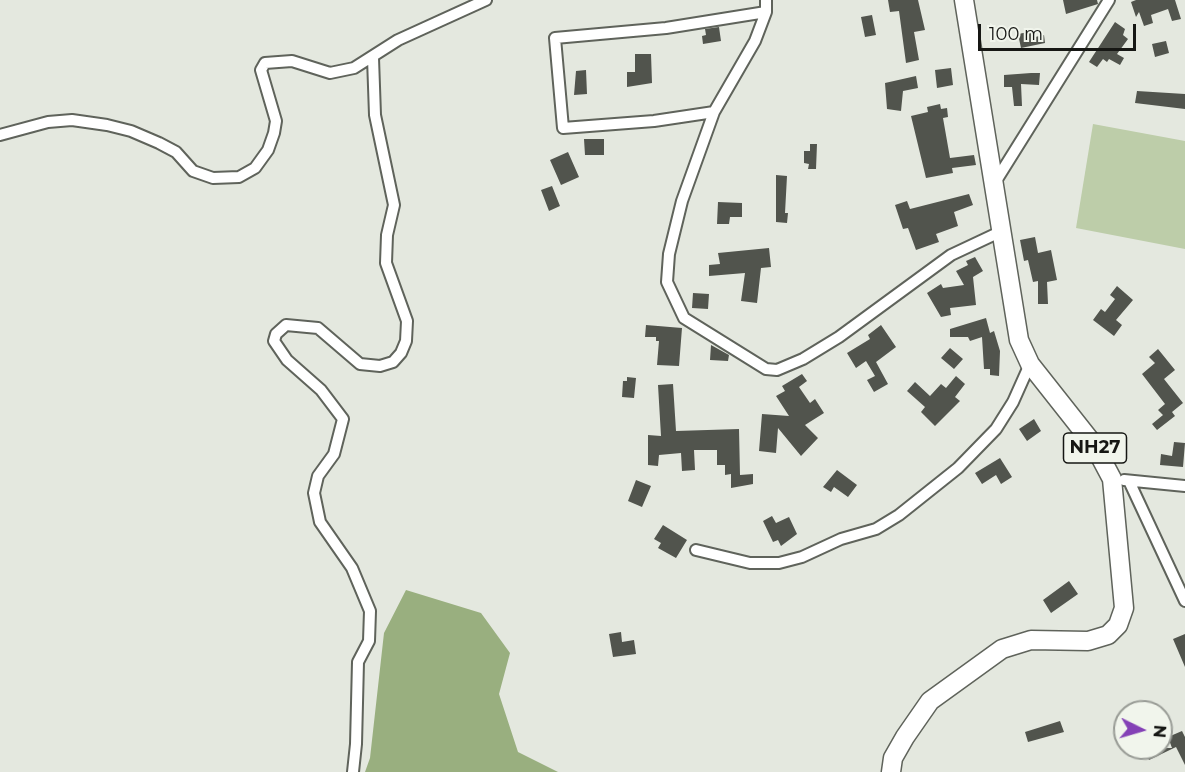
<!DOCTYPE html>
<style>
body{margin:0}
#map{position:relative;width:1185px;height:772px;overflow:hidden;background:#e4e8df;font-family:Montserrat,sans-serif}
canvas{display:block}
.north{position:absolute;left:1113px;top:700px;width:60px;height:60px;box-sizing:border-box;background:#f1f5ec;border:2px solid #999c96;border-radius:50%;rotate:95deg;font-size:16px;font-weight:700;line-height:24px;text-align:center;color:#161714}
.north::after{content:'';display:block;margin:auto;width:21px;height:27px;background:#8441b6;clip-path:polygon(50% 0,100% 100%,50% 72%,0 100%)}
.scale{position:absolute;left:978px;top:24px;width:158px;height:27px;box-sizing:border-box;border:3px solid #161714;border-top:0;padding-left:8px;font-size:18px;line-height:21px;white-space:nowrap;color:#161714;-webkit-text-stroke:4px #f1f5ec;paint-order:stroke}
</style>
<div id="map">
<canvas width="1185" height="772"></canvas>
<div class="north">N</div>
<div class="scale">100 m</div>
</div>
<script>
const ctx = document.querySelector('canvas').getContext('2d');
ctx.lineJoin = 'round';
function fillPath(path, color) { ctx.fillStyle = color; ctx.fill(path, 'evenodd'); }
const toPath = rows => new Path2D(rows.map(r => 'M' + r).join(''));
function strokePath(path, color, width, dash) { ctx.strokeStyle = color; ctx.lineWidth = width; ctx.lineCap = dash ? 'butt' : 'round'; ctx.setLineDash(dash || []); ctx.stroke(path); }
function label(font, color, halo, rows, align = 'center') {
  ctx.font = font + ' Montserrat,sans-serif'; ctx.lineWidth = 6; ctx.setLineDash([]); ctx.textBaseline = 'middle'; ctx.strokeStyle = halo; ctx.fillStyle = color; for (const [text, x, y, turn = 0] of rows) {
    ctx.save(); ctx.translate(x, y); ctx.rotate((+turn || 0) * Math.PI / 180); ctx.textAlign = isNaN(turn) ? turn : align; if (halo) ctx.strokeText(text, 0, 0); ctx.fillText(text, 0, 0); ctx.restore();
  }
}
const green = toPath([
 [1093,124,1185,141,1185,249,1076,228]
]);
const water = toPath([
 [406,590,481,613,510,653,499,694,518,752,558,772,365,772,370,758,384,633]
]);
const building = toPath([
 [888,0,918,0,925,30,914,32,919,60,906,63,899,11,890,12],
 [1063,0,1097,0,1098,4,1066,14],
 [1136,0,1175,0,1181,19,1172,21,1168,9,1151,15,1153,23,1144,26,1139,12,1136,17,1131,2],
 [872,15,876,35,865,37,861,17],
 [1115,22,1125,29,1123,35,1128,39,1117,54,1124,58,1120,65,1109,59,1107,62,1103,59,1097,67,1089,62],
 [719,27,721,41,703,44,702,36,706,35,705,29],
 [1034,31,1035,37,1044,35,1045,43,1021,48,1018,34],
 [1166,41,1169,53,1155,57,1152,44],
 [635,54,651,54,652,83,627,87,627,72,635,72],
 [951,68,953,85,937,88,935,70],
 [586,70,587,94,574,95,576,71],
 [1031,73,1040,73,1039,85,1021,84,1022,106,1014,106,1012,87,1004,87,1004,75],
 [916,76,918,88,903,91,901,111,887,109,885,83],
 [1137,91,1185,94,1185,109,1135,103],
 [940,104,941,109,947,108,948,117,943,118,950,158,974,155,976,165,952,168,953,173,926,178,911,116,928,112,927,107],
 [584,139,604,139,604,155,585,155],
 [810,144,817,144,816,169,808,169,809,164,804,163,804,151,810,151],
 [568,152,579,177,561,185,550,160],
 [776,175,787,176,785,213,788,213,787,223,776,222],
 [552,186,560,206,549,211,541,190],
 [969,194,973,205,954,212,958,226,936,234,939,242,916,250,908,228,903,229,895,205,907,201,910,209],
 [718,202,742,203,742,217,730,217,729,224,717,224],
 [1035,237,1038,253,1051,250,1057,280,1047,282,1048,304,1038,304,1038,281,1033,282,1028,260,1024,261,1020,240],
 [769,248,771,267,761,268,757,303,741,301,745,273,709,276,709,265,720,264,718,253],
 [975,257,983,271,973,277,976,305,950,308,951,315,941,317,927,293,941,284,943,288,964,285,956,271,968,265,966,261],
 [1117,286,1133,300,1116,320,1122,325,1114,336,1093,320,1101,309,1105,312,1115,299,1110,295],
 [693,293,709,294,708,309,692,308],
 [986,318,990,333,994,331,1000,351,999,376,990,375,990,369,984,369,982,337,970,341,968,337,950,337,950,329],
 [646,325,682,328,679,366,657,365,659,341,656,341,656,337,645,337],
 [881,325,896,347,876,362,888,384,874,392,867,380,875,376,866,361,856,368,847,353,870,339,868,335],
 [711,345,729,355,728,361,710,360],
 [950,348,963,359,954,369,941,358],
 [1158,349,1175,370,1164,379,1183,403,1172,412,1175,416,1157,430,1152,424,1163,415,1158,410,1165,404,1142,374,1155,363,1149,357],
 [802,374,807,381,799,387,810,403,815,399,824,413,805,425,818,438,801,456,778,428,776,453,759,451,762,414,789,416,776,396,785,391,782,386],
 [956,376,965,384,955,397,960,401,935,426,921,412,925,407,907,391,915,382,930,396,941,384,946,388],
 [627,377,636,378,634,398,622,397,623,381,627,381],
 [673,384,676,431,739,429,740,475,753,474,753,484,731,488,731,474,725,475,725,465,717,465,717,450,694,450,695,470,682,471,681,453,659,455,658,466,648,465,648,435,661,436,658,385],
 [1034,419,1041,431,1027,441,1019,429],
 [1174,442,1185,443,1183,467,1160,465,1161,454,1172,456],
 [1000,458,1012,477,1001,484,996,475,982,484,975,473],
 [837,470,857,485,848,497,834,487,831,492,823,487],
 [636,480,651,486,642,507,628,501],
 [772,516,776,523,789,517,797,534,781,546,778,540,773,542,763,521],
 [663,525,687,540,676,558,658,548,661,543,654,539],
 [1069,581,1078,594,1051,613,1043,600],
 [621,632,622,642,634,640,636,654,613,657,609,634],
 [1185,634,1185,667,1173,639],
 [1060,721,1064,732,1028,742,1025,732],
 [1182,731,1185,737,1185,765,1176,747,1149,760,1144,748,1172,748,1168,737]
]);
const street = toPath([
 [766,0,766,12,755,41,714,112,682,201,669,254,667,282,684,318,766,369,777,370,803,359,839,337,951,255,1002,231],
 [714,112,654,121,563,128,555,38,666,28,766,12],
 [0,135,48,122,72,120,107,125,131,131,159,143,176,152,193,171,213,178,239,177,255,168,268,150,274,133,276,121,261,70,265,63,292,61,330,73,354,68,398,40,486,0],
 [994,184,1109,0],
 [1124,480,1185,486],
 [1129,481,1185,601],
 [696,550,750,563,779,563,802,557,841,539,876,529,899,515,958,468,996,429,1013,402,1030,364],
 [353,772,356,744,358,662,369,641,370,611,352,568,320,522,314,493,318,476,334,454,343,419,321,390,287,360,274,341,276,334,286,325,318,328,360,364,380,366,393,362,401,353,406,341,407,321,386,263,387,235,394,205,375,115,373,58]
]);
const highway = toPath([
 [891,772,893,758,905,737,930,701,1002,649,1031,640,1088,641,1108,635,1118,625,1124,608,1112,479,1094,445,1030,364,1019,340,964,0]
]);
const shields = [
 [1095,448,63]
];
const shieldNames = [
 ["NH27",1095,448]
];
fillPath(green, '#bdcda9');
fillPath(water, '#99af7f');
fillPath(building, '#51544d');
strokePath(street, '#5f635b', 14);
strokePath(highway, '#5f635b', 21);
strokePath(street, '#fff', 10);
strokePath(highway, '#fff', 18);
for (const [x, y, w] of shields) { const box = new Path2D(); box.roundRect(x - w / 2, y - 15, w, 30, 4.5); ctx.fillStyle = '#f1f5ec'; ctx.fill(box); strokePath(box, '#161714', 1.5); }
label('bold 18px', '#161714', null, shieldNames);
</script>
